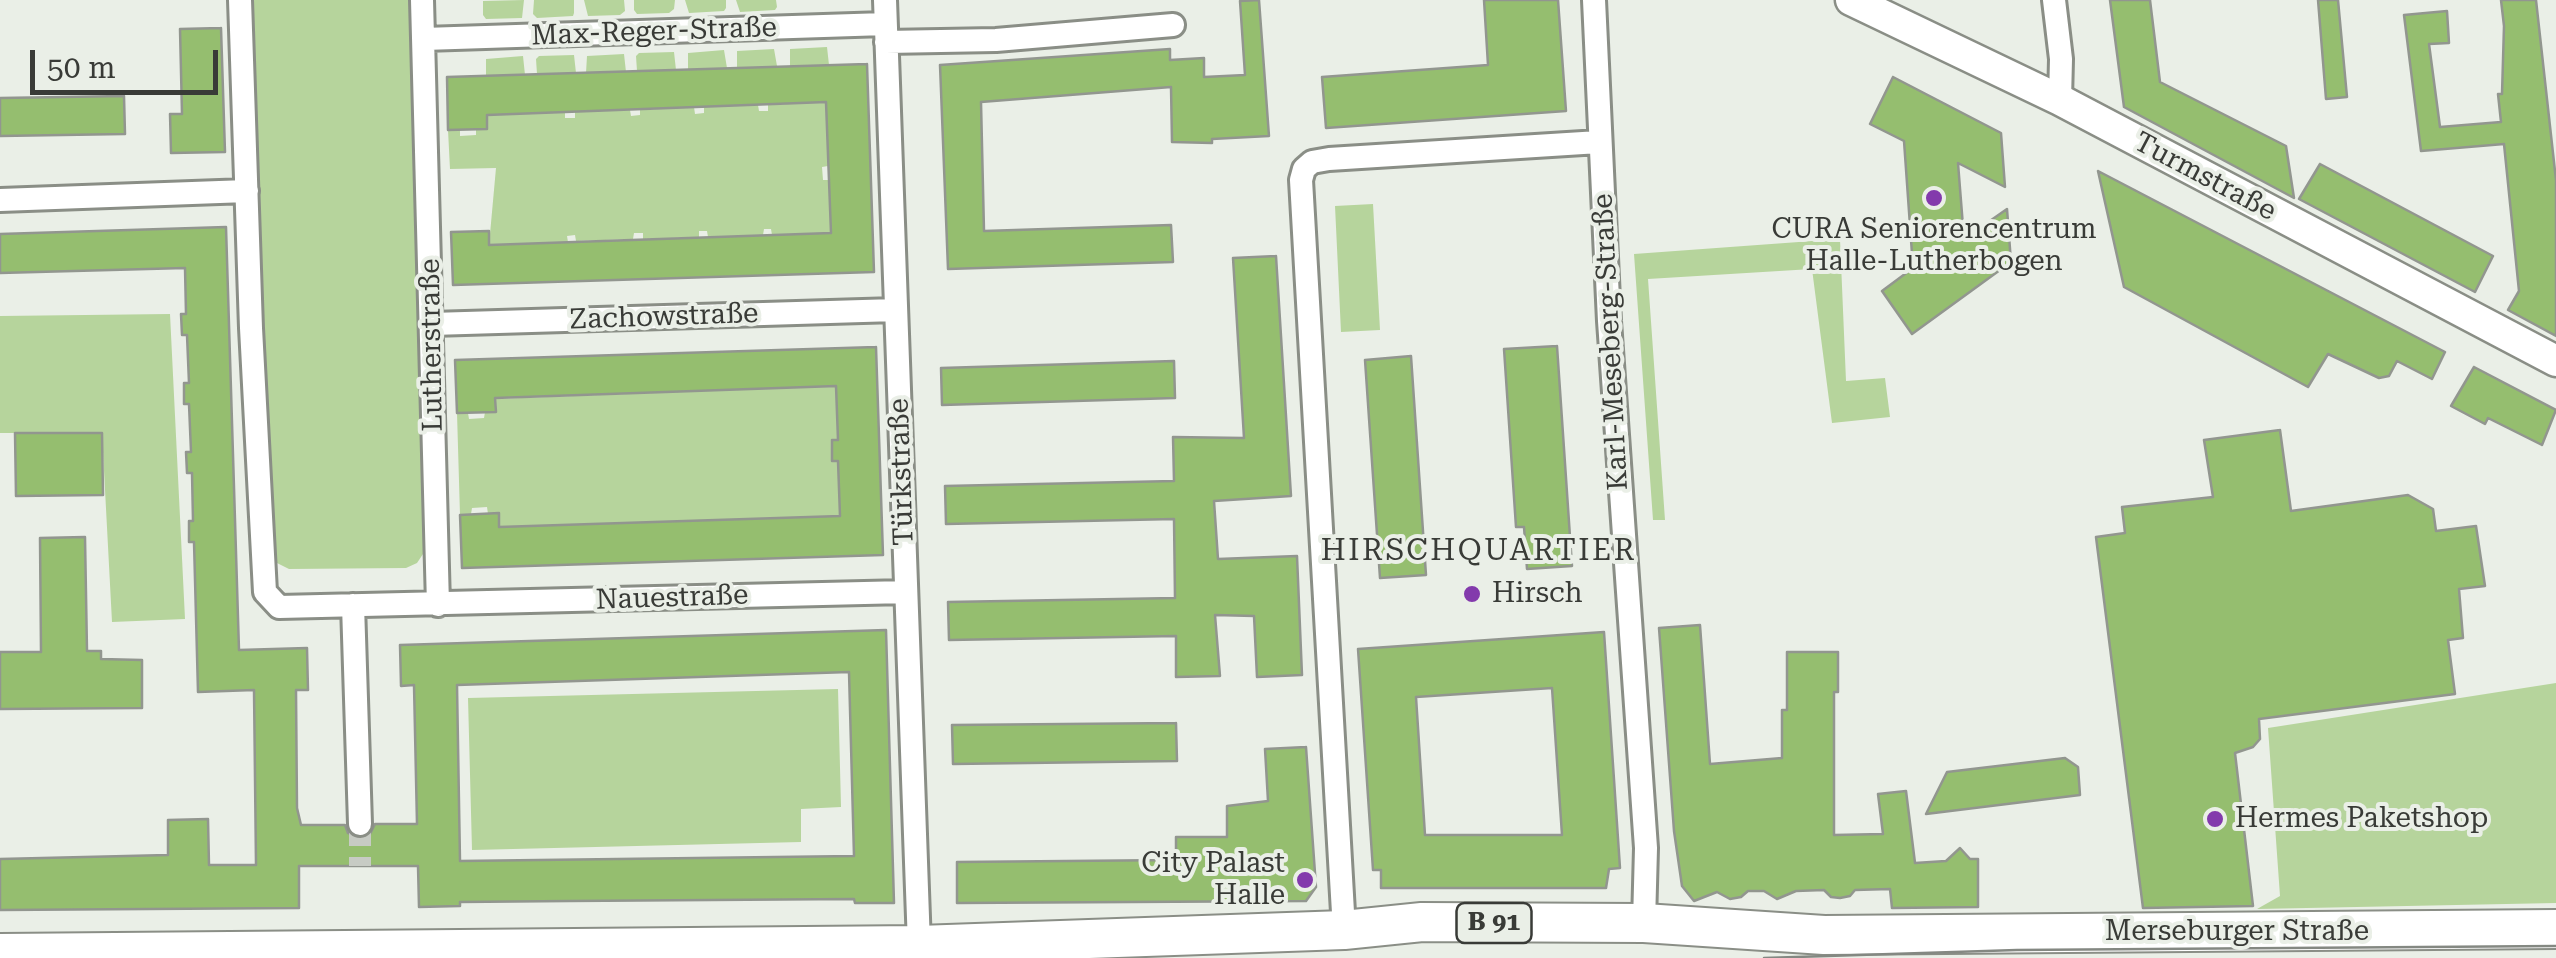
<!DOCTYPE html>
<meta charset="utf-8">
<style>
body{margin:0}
#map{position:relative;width:2556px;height:958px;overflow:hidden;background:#eaefe7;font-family:"Roboto Serif",serif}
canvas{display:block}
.scale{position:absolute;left:30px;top:50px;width:188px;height:45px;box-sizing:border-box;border:5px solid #393b37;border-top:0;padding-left:12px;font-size:30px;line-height:35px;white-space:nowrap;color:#393b37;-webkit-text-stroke:8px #eaefe7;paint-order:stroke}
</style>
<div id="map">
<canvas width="2556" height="958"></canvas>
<div class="scale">50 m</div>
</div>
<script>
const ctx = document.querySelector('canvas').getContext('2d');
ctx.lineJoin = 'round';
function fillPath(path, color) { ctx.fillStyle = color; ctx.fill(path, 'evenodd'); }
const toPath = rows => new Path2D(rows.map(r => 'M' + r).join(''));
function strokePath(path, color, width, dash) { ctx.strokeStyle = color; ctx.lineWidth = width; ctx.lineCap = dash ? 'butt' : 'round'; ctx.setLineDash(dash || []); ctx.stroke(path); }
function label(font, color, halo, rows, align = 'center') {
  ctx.font = font + ' "Roboto Serif",serif'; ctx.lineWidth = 8; ctx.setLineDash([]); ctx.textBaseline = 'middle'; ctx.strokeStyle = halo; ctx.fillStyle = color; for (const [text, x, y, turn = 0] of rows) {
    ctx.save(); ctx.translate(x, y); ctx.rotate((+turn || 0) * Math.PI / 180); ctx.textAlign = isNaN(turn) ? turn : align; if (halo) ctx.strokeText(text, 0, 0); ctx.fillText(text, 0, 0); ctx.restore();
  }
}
const green = toPath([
 [248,0,411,0,427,548,417,563,406,568,289,569,275,562,268,547],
 [524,0,522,18,486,19,483,15,483,1],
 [534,0,574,0,574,13,573,16,537,18,533,14],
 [584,0,624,0,625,11,620,15,588,16],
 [634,0,675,0,674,9,669,13,637,14,634,10],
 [685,0,726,0,726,8,724,11,689,13],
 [736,0,776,0,777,7,775,10,740,12],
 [827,47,829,65,790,66,790,49],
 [774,49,777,66,737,68,737,51],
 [724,50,727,68,688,70,688,53],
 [674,52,676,70,637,71,636,56,639,53],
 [624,54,626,72,586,73,587,56],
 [574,55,576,73,537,74,536,59,539,56],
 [523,56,525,75,486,76,486,59],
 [826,102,828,166,822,167,823,180,829,180,831,233,772,235,771,229,764,229,763,235,708,237,707,231,699,231,699,237,643,239,643,233,634,233,633,239,576,241,575,235,567,236,568,242,489,245,496,168,450,169,448,130,460,130,460,136,476,135,476,129,487,128,487,115,565,112,565,118,575,118,575,112,630,110,631,116,640,115,640,110,694,107,695,114,704,113,704,107,758,105,759,111,768,111,768,105],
 [1373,204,1380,330,1341,332,1335,206],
 [1840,239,1846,381,1885,378,1890,417,1832,423,1812,269,1648,279,1665,520,1653,520,1634,254],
 [170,314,185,619,112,622,102,433,0,433,0,316],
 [836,386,840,516,499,527,488,514,487,507,472,508,471,514,460,515,457,413,468,413,469,419,484,418,485,412,496,411,495,399],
 [2556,683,2556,903,2257,909,2280,896,2268,728],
 [838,689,841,807,801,809,801,842,472,850,468,698]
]);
const building = toPath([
 [1259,0,1269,136,1212,139,1212,143,1172,142,1171,87,981,102,984,231,1171,225,1173,262,948,269,940,65,1170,49,1170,60,1204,58,1204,77,1245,75,1240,1,1259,0],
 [1484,0,1558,0,1566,111,1326,128,1322,77,1488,65,1484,0],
 [2110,0,2150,0,2160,82,2286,146,2294,198,2124,107,2110,0],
 [2318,0,2338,0,2347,97,2326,99,2318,0],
 [2501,0,2536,0,2556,180,2556,336,2508,310,2519,291,2504,144,2421,151,2404,15,2447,11,2449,43,2429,44,2440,127,2501,122,2498,94,2502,94,2504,26,2501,0],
 [221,28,225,152,171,153,170,114,182,114,180,29,221,28],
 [867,64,874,272,453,285,451,232,489,231,489,245,831,233,826,102,487,115,487,129,448,130,447,77,867,64],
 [1893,77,2001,133,2005,187,1958,163,1964,239,2007,209,2011,262,1912,334,1882,291,1913,268,1904,141,1870,124,1893,77],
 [124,96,125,134,0,136,0,98,124,96],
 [2320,164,2493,256,2475,292,2299,199,2320,164],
 [2098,171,2445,352,2432,379,2397,361,2389,376,2379,378,2328,354,2308,387,2124,287,2098,171],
 [226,227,239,650,307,648,308,690,296,690,297,808,301,825,345,825,348,833,360,839,369,836,375,824,417,824,414,685,401,686,400,645,886,630,894,903,855,903,854,899,569,901,460,902,460,906,419,907,418,866,299,866,299,908,0,910,0,859,168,855,168,820,208,819,209,865,256,865,254,690,198,692,194,542,189,542,189,521,193,521,192,473,187,473,186,452,191,452,189,404,184,404,184,383,189,383,187,335,182,335,181,314,186,314,185,268,0,273,0,234,226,227],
 [849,672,854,856,460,861,457,685,849,672],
 [1276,256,1291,496,1214,501,1218,559,1297,556,1302,675,1257,677,1254,616,1215,615,1220,676,1176,677,1176,636,949,640,948,602,1175,598,1174,519,946,524,945,486,1174,481,1173,437,1244,438,1233,258,1276,256],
 [1557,346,1572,566,1527,569,1524,527,1516,527,1504,349,1557,346],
 [876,347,883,555,462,568,460,515,499,513,499,527,840,516,838,461,832,461,832,440,838,440,836,386,495,398,496,412,457,413,455,360,876,347],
 [1411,356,1426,575,1380,578,1365,360,1411,356],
 [1174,361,1175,398,942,405,941,368,1174,361],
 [2474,367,2556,410,2542,445,2488,418,2485,424,2451,406,2474,367],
 [2280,430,2291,511,2408,495,2433,509,2436,531,2476,526,2485,586,2459,589,2463,638,2448,640,2455,694,2259,719,2260,739,2253,747,2235,753,2253,906,2143,908,2096,537,2125,533,2122,507,2213,497,2204,440,2280,430],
 [15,433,102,433,103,495,16,496,15,433],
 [85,537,87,651,101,651,101,659,142,660,142,708,0,709,0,652,41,652,40,538,85,537],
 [1700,625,1710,764,1782,758,1782,710,1787,710,1787,652,1838,652,1838,692,1834,692,1834,835,1883,834,1878,794,1906,791,1915,863,1946,861,1960,848,1970,859,1978,859,1978,907,1892,908,1890,889,1855,890,1850,896,1840,898,1831,897,1824,890,1796,891,1777,899,1764,891,1748,891,1741,897,1730,899,1717,892,1694,901,1682,886,1674,831,1659,628,1700,625],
 [1604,632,1620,868,1609,869,1606,888,1381,888,1381,870,1373,870,1358,649,1604,632],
 [1552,688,1562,835,1425,835,1416,697,1552,688],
 [1176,723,1177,761,953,764,952,725,1176,723],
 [1306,747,1316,887,1306,901,957,903,957,862,1176,860,1176,837,1227,837,1227,806,1268,801,1265,749,1306,747],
 [2065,758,2078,767,2080,795,1926,814,1947,772,2065,758]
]);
const minorTunnel = toPath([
 [360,824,360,866]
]);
const minor = toPath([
 [240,0,251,328,265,592,279,607,906,592],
 [422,0,438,605],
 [885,0,919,945],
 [1594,0,1609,321,1646,848,1644,923],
 [2054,0,2061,59,2060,100],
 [424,39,885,24],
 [886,42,996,40,1173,25],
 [0,200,247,191],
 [432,324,896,310],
 [353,605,360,824],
 [1344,930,1301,180,1304,169,1312,162,1329,159,1599,142]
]);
const tertiary = toPath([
 [1851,0,2060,100,2556,361]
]);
const primary = toPath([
 [0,953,919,945,1344,930,1422,922,1644,923,1824,935,2556,929]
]);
const tram = toPath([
 [1764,958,2017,950,2556,946]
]);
const markers = [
 [1934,198,10,"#833aac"],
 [1472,594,10,"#833aac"],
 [2215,819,10,"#833aac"],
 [1305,880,10,"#833aac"]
];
const shields = [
 [1494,923,75]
];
const shieldNames = [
 ["B 91",1494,923]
];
const streetNames = [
 ["Max-Reger-Straße",654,32,-2],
 ["Turmstraße",2205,177,28],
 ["Zachowstraße",664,317,-2],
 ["Karl-Meseberg-Straße",1611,342,-93],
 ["Lutherstraße",432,345,-91],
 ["Türkstraße",902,472,-92],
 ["Nauestraße",672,598,-2],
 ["Merseburger Straße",2237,932]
];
const poiNames = [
 ["CURA Seniorencentrum",1934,230,"center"],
 ["Halle-Lutherbogen",1934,262,"center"],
 ["Hirsch",1492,594],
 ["Hermes Paketshop",2235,819],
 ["City Palast",1285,864,"right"],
 ["Halle",1285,896,"right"]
];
const neighbourhoodNames = [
 ["HIRSCHQUARTIER",1479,551]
];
fillPath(green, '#b6d49c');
fillPath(building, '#95be6f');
strokePath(building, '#92968f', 2.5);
strokePath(minorTunnel, '#c7cbc4', 22, [22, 11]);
strokePath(minor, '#8a8e86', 28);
strokePath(tertiary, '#8a8e86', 35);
strokePath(primary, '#8a8e86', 42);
strokePath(minor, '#fff', 22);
strokePath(tertiary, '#fff', 30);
strokePath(primary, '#fff', 38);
strokePath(tram, '#848882', 2.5);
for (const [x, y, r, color] of markers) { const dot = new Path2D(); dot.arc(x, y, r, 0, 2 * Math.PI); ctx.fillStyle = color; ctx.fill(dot); strokePath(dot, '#eaefe7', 4); }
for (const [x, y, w] of shields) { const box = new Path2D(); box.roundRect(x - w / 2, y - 20, w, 40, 8); ctx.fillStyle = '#eaefe7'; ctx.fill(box); strokePath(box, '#393b37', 2.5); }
label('bold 25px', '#393b37', null, shieldNames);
label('28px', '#393b37', '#eaefe7', streetNames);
label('28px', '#393b37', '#eaefe7', poiNames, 'left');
ctx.letterSpacing = '2.5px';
label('30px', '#393b37', '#eaefe7', neighbourhoodNames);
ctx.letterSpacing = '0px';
</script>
